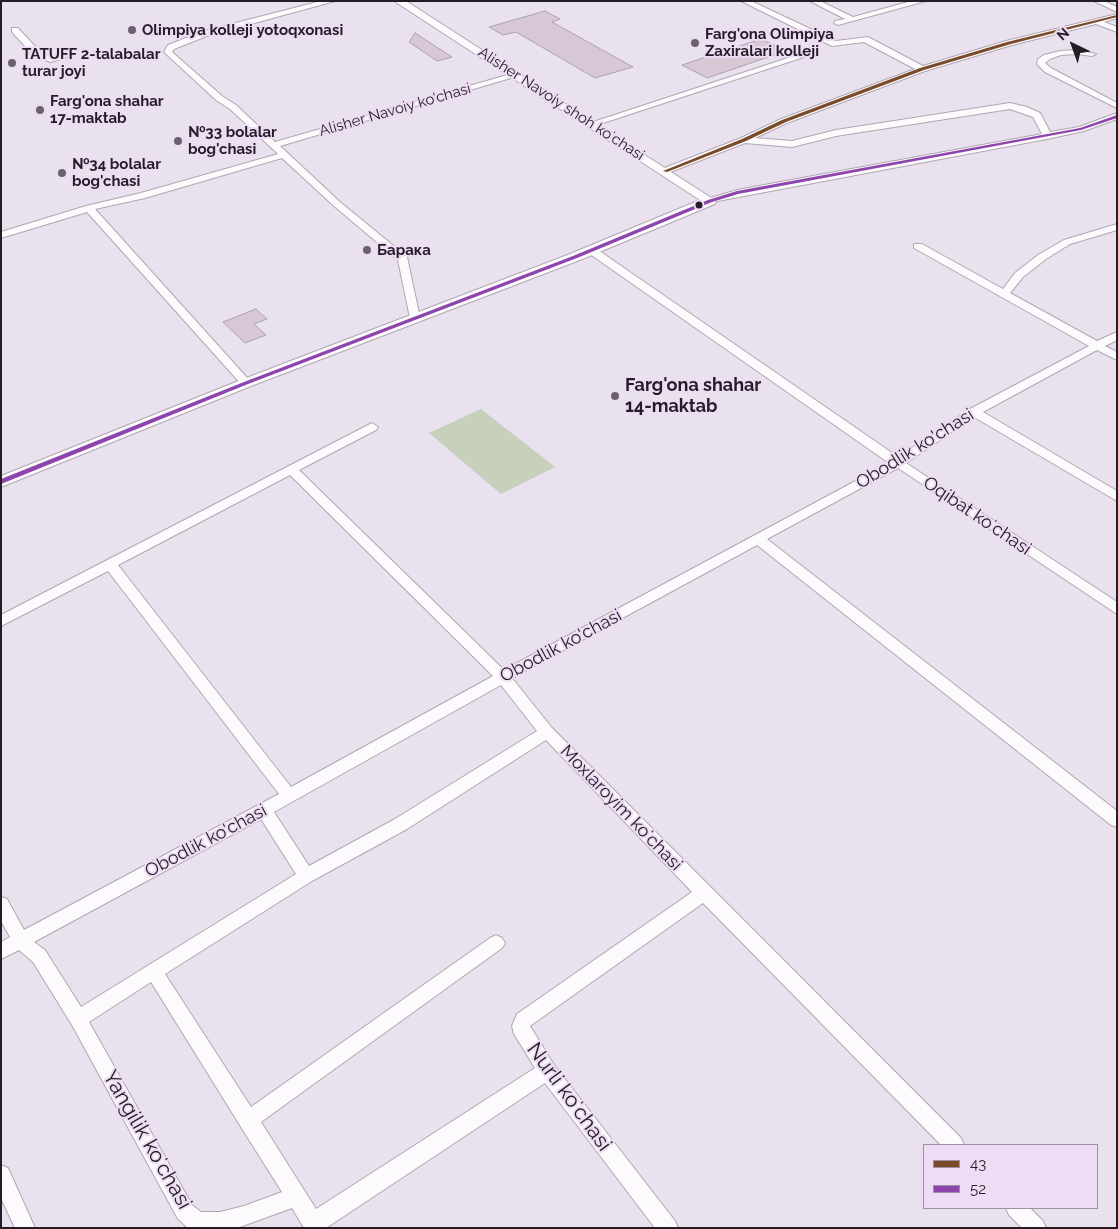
<!DOCTYPE html>
<meta charset="utf-8">
<style>
body{margin:0}
#map{position:relative;width:1118px;height:1229px;overflow:hidden;background:#eae1ee;font-family:Raleway,sans-serif}
canvas{display:block}
.frame{position:absolute;inset:0;border:2px solid #241d26;pointer-events:none}
.legend{position:absolute;left:923px;top:1144px;width:175px;height:65px;box-sizing:border-box;background:#eddcf3;border:1px solid #9d90a1;margin:0;padding:6px 9px;list-style:none;font-size:15px;color:#241d26}
.legend li{display:flex;align-items:center;gap:10px;height:25px}
.legend b{width:25px;border:1px solid #9d90a1}
.north{position:absolute;left:1048px;top:20px;width:50px;height:50px;-webkit-text-stroke:4px #eddcf3;paint-order:stroke;rotate:318deg;font-size:14px;font-weight:700;line-height:20px;text-align:center;color:#241d26}
.north::after{content:'';display:block;margin:auto;width:18px;height:22px;background:#241d26;clip-path:polygon(50% 0,100% 100%,50% 72%,0 100%)}
</style>
<div id="map">
<canvas width="1118" height="1229"></canvas>
<div class="frame"></div>
<ul class="legend">
<li><b style="height:6px;background:#7a4b2a"></b>43</li>
<li><b style="height:6px;background:#8e44ad"></b>52</li>
</ul>
<div class="north">N</div>
</div>
<script>
const ctx = document.querySelector('canvas').getContext('2d');
ctx.lineJoin = 'round';
function fillPath(path, color) { ctx.fillStyle = color; ctx.fill(path, 'evenodd'); }
const toPath = rows => new Path2D(rows.map(r => 'M' + r).join(''));
function strokePath(path, color, width, dash) { ctx.strokeStyle = color; ctx.lineWidth = width; ctx.lineCap = dash ? 'butt' : 'round'; ctx.setLineDash(dash || []); ctx.stroke(path); }
function label(font, color, halo, rows, align = 'center') {
  ctx.font = font + ' Raleway,sans-serif'; ctx.lineWidth = 4; ctx.setLineDash([]); ctx.textBaseline = 'middle'; ctx.strokeStyle = halo; ctx.fillStyle = color; for (const [text, x, y, turn = 0] of rows) {
    ctx.save(); ctx.translate(x, y); ctx.rotate((+turn || 0) * Math.PI / 180); ctx.textAlign = isNaN(turn) ? turn : align; if (halo) ctx.strokeText(text, 0, 0); ctx.fillText(text, 0, 0); ctx.restore();
  }
}
const green = toPath([
 [481,409,555,467,501,494,429,433]
]);
const building = toPath([
 [545,11,560,19,552,22,633,67,595,78,516,32,503,35,489,27,545,11],
 [415,33,452,57,437,61,409,42,415,33],
 [761,39,786,51,707,78,682,65,761,39],
 [256,309,267,319,254,324,266,335,245,343,223,322,256,309]
]);
const street = toPath([
 [321,1,335,1,207,36,174,49,172,52,222,96,236,105,275,142,514,73,521,75,280,146,340,202,407,257,420,318,419,320,415,321,410,318,398,260,334,206,282,158,145,198,95,209,250,381,252,383,250,385,242,385,87,212,1,238,1,232,86,206,141,193,278,154,230,109,216,100,164,52,168,45,201,32,321,1],
 [741,1,751,1,836,41,868,37,923,66,1006,41,1117,14,1117,18,1104,22,1117,27,1117,32,1096,24,1012,45,925,71,787,123,755,138,792,141,836,130,1010,103,1027,107,1040,113,1050,132,1079,127,1117,113,1117,119,1084,131,1047,139,707,203,707,199,737,190,1042,134,1033,117,1010,109,836,136,792,147,745,143,668,173,662,173,662,169,741,138,781,119,915,69,864,42,832,46,741,1],
 [810,1,820,1,853,17,912,1,926,1,838,25,834,23,835,21,845,19,810,1],
 [1094,1,1104,1,1117,7,1117,12,1094,1],
 [12,28,18,28,41,53,52,57,70,53,74,55,51,62,35,57,12,32,12,28],
 [1077,50,1096,54,1092,56,1077,54,1061,55,1050,59,1045,63,1051,68,1117,103,1117,108,1045,72,1037,64,1038,59,1044,55,1060,51,1077,50],
 [797,55,804,57,594,126,587,124,797,55],
 [1117,224,1117,230,1070,244,1046,259,1023,277,1010,293,1097,341,1117,332,1117,340,1105,346,1117,352,1117,360,1097,350,983,412,1117,491,1117,501,974,417,906,463,1117,602,1117,614,898,468,767,539,1117,811,1117,827,1111,825,757,545,512,678,552,728,961,1138,964,1145,941,1145,703,903,530,1026,554,1065,675,1221,678,1228,655,1228,545,1083,326,1228,304,1228,292,1208,237,1228,188,1228,178,1219,72,1025,33,962,19,950,1,959,1,942,10,937,1,921,1,897,7,899,24,930,279,794,108,571,1,626,1,615,372,423,378,427,376,430,299,470,504,670,889,463,587,252,587,248,595,248,898,457,970,409,1089,346,914,248,914,244,922,244,1003,289,1015,273,1038,255,1064,240,1117,224],
 [290,475,493,676,291,787,118,565,290,475],
 [501,685,537,731,395,819,309,866,274,812,501,685],
 [546,740,692,892,517,1014,512,1026,514,1034,535,1068,316,1209,261,1122,502,948,505,943,502,938,496,935,490,938,251,1107,165,974,312,881,407,829,546,740],
 [261,819,296,874,81,1007,45,950,34,942,261,819],
 [151,982,241,1127,282,1192,244,1206,220,1212,201,1212,192,1205,89,1022,151,982],
 [1,1165,8,1168,35,1228,15,1228,1,1198,1,1165],
 [1006,1208,1030,1208,1043,1221,1046,1228,1022,1228,1009,1215,1006,1208]
]);
const secondary = toPath([
 [394,1,406,1,716,201,715,204,580,260,251,386,1,487,1,476,241,380,570,254,700,200,394,1]
]);
const bus1 = toPath([
 [1117,15,1117,17,1011,44,924,70,786,122,746,141,667,172,663,171,742,139,782,120,920,68,1007,42,1117,15]
]);
const bus2 = toPath([
 [1117,115,1117,118,1081,130,738,194,712,202,577,258,248,384,1,484,1,479,244,382,573,256,708,200,737,191,1080,128,1117,115]
]);
const markers = [
 [132,30,5,"#69626c"],
 [695,43,5,"#69626c"],
 [12,63,5,"#69626c"],
 [40,110,5,"#69626c"],
 [178,141,5,"#69626c"],
 [62,173,5,"#69626c"],
 [699,205,4.5,"#241d26"],
 [367,250,5,"#69626c"],
 [615,396,5,"#69626c"]
];
const farPoinames = [
 ["Olimpiya kolleji yotoqxonasi",142,30],
 ["Farg'ona Olimpiya",705,34],
 ["Zaxiralari kolleji",705,51],
 ["TATUFF 2-talabalar",22,54],
 ["turar joyi",22,71],
 ["Farg'ona shahar",50,101],
 ["17-maktab",50,118],
 ["№33 bolalar",188,132],
 ["bog'chasi",188,149],
 ["№34 bolalar",72,164],
 ["bog'chasi",72,181],
 ["Барака",377,250]
];
const farStreetnames = [
 ["Alisher Navoiy shoh koʻchasi",561,104,33],
 ["Alisher Navoiy ko'chasi",395,110,-16]
];
const poiNames = [
 ["Farg'ona shahar",625,386],
 ["14-maktab",625,407]
];
const streetNames = [
 ["Obodlik ko'chasi",915,449,-32],
 ["Oqibat koʻchasi",977,516,34],
 ["Obodlik ko'chasi",561,646,-28],
 ["Moxlaroyim koʻchasi",621,808,46],
 ["Obodlik ko'chasi",206,841,-28]
];
const nearStreetnames = [
 ["Nurli koʻchasi",569,1097,54],
 ["Yangilik koʻchasi",147,1140,60]
];
fillPath(green, '#c7d0ba');
fillPath(building, '#d8c8d6');
strokePath(building, '#aba2ab', 1);
strokePath(street, '#aea7b0', 2);
strokePath(secondary, '#aea7b0', 2);
fillPath(street, '#fcfafc');
fillPath(secondary, '#fcfafc');
fillPath(bus1, '#7a4b2a');
fillPath(bus2, '#8e44ad');
for (const [x, y, r, color] of markers) { const dot = new Path2D(); dot.arc(x, y, r, 0, 2 * Math.PI); ctx.fillStyle = color; ctx.fill(dot); strokePath(dot, '#eddcf3', 2); }
label('bold 15px', '#241d26', '#eddcf3', farPoinames, 'left');
label('15px', '#241d26', '#eddcf3', farStreetnames);
label('bold 18px', '#241d26', '#eddcf3', poiNames, 'left');
label('18px', '#241d26', '#eddcf3', streetNames);
label('21px', '#241d26', '#eddcf3', nearStreetnames);
</script>
